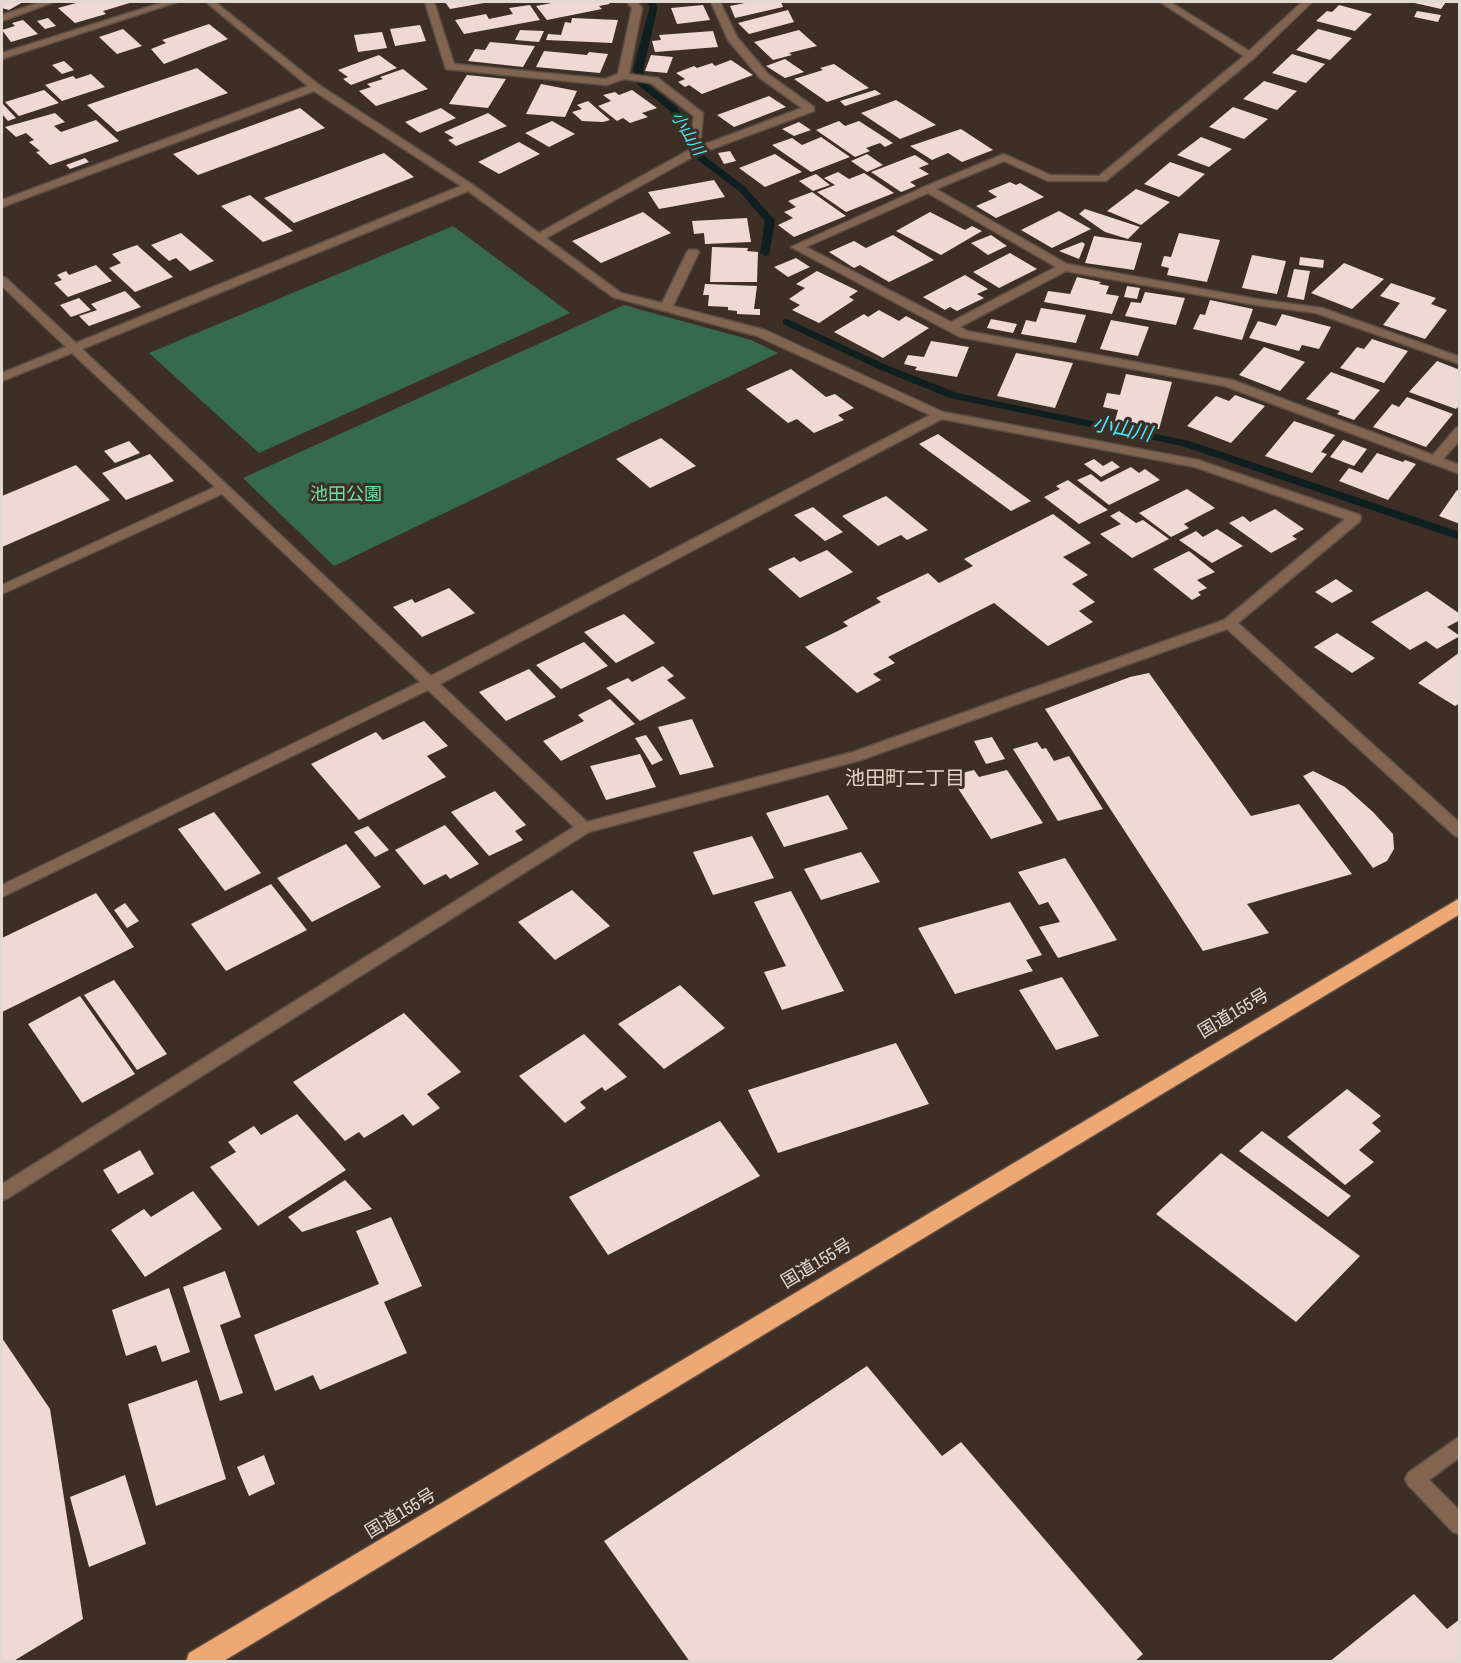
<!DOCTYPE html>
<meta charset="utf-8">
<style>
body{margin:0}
#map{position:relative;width:1461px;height:1663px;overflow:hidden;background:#3e2f26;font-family:"Archivo Narrow",sans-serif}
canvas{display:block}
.frame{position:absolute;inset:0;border:3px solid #e2d9d3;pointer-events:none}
</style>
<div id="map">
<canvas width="1461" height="1663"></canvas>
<div class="frame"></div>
</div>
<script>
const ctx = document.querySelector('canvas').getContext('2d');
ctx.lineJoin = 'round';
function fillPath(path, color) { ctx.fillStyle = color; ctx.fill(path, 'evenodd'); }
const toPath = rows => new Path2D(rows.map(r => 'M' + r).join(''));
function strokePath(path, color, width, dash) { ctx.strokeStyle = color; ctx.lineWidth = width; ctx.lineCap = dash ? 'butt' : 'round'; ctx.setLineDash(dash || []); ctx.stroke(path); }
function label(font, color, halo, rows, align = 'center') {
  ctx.font = font + ' "Archivo Narrow","Noto Sans JP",sans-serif'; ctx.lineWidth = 6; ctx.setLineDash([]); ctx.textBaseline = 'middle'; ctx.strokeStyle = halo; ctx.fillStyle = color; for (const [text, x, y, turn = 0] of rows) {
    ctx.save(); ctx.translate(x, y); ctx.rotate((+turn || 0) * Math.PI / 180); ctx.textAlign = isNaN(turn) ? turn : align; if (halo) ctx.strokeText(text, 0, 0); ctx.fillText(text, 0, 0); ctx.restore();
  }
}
const green = toPath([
 [453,226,570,313,259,453,149,353],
 [624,305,751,340,778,353,334,566,243,478]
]);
const stream = toPath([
 [646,2,654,2,658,6,643,70,646,83,677,107,706,157,745,187,774,219,775,221,769,255,765,256,760,253,765,221,739,191,699,161,670,111,637,84,633,70,650,6,646,2],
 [787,319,884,364,957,393,1189,441,1460,532,1460,540,1182,446,950,398,876,368,783,324,783,320,787,319]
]);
const building = toPath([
 [2,2,23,2,9,10,2,8],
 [80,2,133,2,103,11,106,14,75,23,58,8],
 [445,2,484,2,484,3,450,9],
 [557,2,608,2,610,4,599,6,602,9,547,20,536,6],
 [750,2,781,2,783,7,735,18,730,6],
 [1410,2,1446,2,1441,9],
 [530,5,540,20,464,34,455,20,486,14,489,19,513,14,509,8],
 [703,5,710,20,677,24,671,8],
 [1339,5,1372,14,1355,31,1316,21,1327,11,1332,12],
 [788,10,794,22,749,34,738,23],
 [1417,11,1441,15,1438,22,1414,17],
 [48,18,56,26,45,29,37,21],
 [572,18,618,20,612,43,546,40,548,34,561,35,565,22,571,23],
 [23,20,38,34,11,42,2,30,15,26,12,23],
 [209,24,228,39,164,64,151,49,166,43,162,40],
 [420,25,426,41,395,46,390,29],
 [123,29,142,46,117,54,99,37],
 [1318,29,1352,38,1330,60,1296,50],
 [520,30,544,31,539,42,515,40],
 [799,30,817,46,789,53,792,55,773,60,754,42],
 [713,31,718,47,655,52,652,41,661,40,659,35],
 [382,32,387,48,358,52,354,35],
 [490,42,535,46,523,67,468,61,475,49,485,50],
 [544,51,587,55,589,52,608,54,600,73,536,67],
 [1292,54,1325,64,1306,83,1272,73],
 [379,55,397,68,351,85,343,79,348,77,338,70],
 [651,55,673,57,667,73,645,71],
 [785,59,804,72,785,78,766,66],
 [731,60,753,75,702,94,689,85,685,87,678,82,685,79,676,73,694,66,697,68,712,63,715,66],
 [64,61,74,70,62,74,52,65],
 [834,64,869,88,827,102,794,79,823,70,820,68],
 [197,68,228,93,117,132,87,105],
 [403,69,428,89,376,106,359,91,371,87,367,84,383,79,380,77],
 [91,74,105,87,62,101,45,85,73,76,76,79],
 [467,75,506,79,488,108,449,104],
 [1264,81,1297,91,1277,110,1243,99],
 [541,84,577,91,565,117,526,114],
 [44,90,59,103,19,116,5,102],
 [632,90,657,108,642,113,648,117,630,123,623,118,617,121,598,106,611,101,603,95,615,92,619,95],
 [875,90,881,94,845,106,840,101],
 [769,96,786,107,734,127,717,115],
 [896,100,936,125,900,139,861,113],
 [588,101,610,120,603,122,582,121,572,112,582,109,577,105],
 [2,103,16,118,8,121,2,114],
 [1233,107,1268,119,1244,139,1209,127],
 [300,108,325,128,198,175,173,154],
 [441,108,456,118,420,133,405,122],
 [55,113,65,122,54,126,61,132,96,120,119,141,50,165,36,152,40,151,29,142,34,140,26,133,16,137,5,127],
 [488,113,507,126,456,146,448,140,454,138,444,132],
 [552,121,575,134,549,147,525,133],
 [839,121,845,126,859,121,893,143,885,147,880,143,866,148,870,151,855,157,816,130],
 [799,122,811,130,794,136,782,129],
 [961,129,993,150,962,162,948,153,932,160,910,146],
 [821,137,850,157,811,172,772,145,792,138,802,145],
 [1201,137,1232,149,1209,167,1177,155],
 [519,142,540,154,499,174,478,162],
 [730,151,736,161,724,164,718,153],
 [384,153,414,177,294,223,264,198],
 [775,154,802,172,765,187,739,168],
 [867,154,883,165,867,172,851,161],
 [915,155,929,164,919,168,929,174,910,182,916,186,901,192,871,172],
 [85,158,89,162,70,169,66,165],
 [1170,162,1205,174,1179,197,1144,184],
 [838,172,849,179,864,173,894,193,846,212,817,192,835,185,824,178],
 [816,174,830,185,813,191,799,181],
 [714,180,725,197,659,209,648,192],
 [1010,182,1016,185,1020,183,1044,197,996,218,976,206,997,197,988,191],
 [1136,189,1170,202,1141,225,1107,211],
 [812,192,846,216,794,237,778,225,793,218,784,212,796,207,788,201],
 [250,195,293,231,263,242,221,206],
 [1085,209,1140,227,1128,239,1105,232,1079,214],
 [1059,211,1091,229,1052,248,1021,230],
 [643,212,671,233,601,263,572,241],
 [930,212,965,230,972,226,982,231,941,255,896,231],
 [747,218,751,242,705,244,704,233,694,234,692,221],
 [181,233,214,261,190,271,176,258,169,261,151,245],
 [1179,233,1220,240,1207,282,1167,275,1169,268,1161,266,1164,256,1171,257],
 [893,235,934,260,889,282,860,265,854,268,829,252,854,241,866,248],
 [991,235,1007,246,988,255,971,243],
 [1094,236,1142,243,1134,270,1085,263],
 [1082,242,1085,244,1079,259,1059,251],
 [137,245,173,277,135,292,109,268,121,263,112,254],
 [712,247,748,248,747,251,758,252,757,282,710,282],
 [1010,253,1037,269,999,288,973,272],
 [1252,255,1286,261,1277,294,1242,288],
 [1300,257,1324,260,1323,268,1299,265],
 [796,258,810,267,788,277,774,267],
 [1344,263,1384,279,1352,309,1311,293],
 [96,265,112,281,68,297,54,283,62,280,57,275,66,271,69,275],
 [1294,269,1310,271,1304,300,1287,297],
 [817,271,858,291,849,297,854,300,819,323,792,310,800,305,789,299,805,288,796,284],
 [965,275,988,289,977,294,984,298,957,311,950,307,945,310,923,297],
 [1077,277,1101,282,1099,284,1109,286,1106,294,1119,296,1112,314,1044,302,1048,291,1070,294],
 [1391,283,1436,298,1431,304,1447,310,1425,339,1383,325,1400,303,1380,296],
 [705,284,757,286,754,309,760,309,760,315,737,314,737,311,728,310,728,307,708,306,709,295,703,295],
 [1127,286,1140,288,1137,299,1124,297],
 [125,291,141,307,89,326,79,316,97,310,91,304],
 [1145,292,1185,298,1176,325,1125,316,1131,302,1141,303],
 [79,298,91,310,71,317,60,305],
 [1210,300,1253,309,1242,340,1193,329,1200,314,1205,315],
 [1041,308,1086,315,1076,343,1021,334,1026,320,1036,322],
 [879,310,899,321,906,316,929,328,883,358,834,332,864,314,868,317],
 [1282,314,1331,327,1319,349,1302,345,1299,351,1249,338,1258,321,1276,326],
 [991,319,1017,324,1013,333,987,328],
 [1111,320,1149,327,1138,356,1100,349],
 [1372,339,1408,351,1384,383,1340,368,1357,347,1364,349],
 [931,341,969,347,957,377,915,370,917,367,904,364,908,355,924,357],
 [1264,347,1305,362,1280,391,1239,375],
 [1016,353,1073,363,1055,408,997,396],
 [1437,361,1460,370,1460,405,1456,409,1409,392],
 [791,369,826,397,835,394,854,408,838,415,844,420,814,433,797,419,788,423,746,389],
 [1331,372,1380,390,1354,420,1337,414,1340,411,1306,399],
 [1126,374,1172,382,1159,429,1115,421,1118,410,1103,407,1107,393,1120,395],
 [1235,395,1265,406,1231,443,1187,426,1216,396,1229,401],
 [1407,397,1453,414,1426,447,1373,427,1392,404,1399,407],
 [1294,421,1335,435,1321,452,1327,454,1312,473,1265,456],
 [938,434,1031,501,1011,511,919,444],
 [661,438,696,466,650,488,616,459],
 [1343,440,1367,449,1354,466,1330,457],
 [129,441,140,453,115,463,104,451],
 [1377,453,1403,462,1405,460,1416,464,1388,500,1339,481,1349,468,1362,473],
 [150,454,174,481,126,500,102,473],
 [1094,459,1103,466,1112,461,1120,467,1101,477,1084,464],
 [76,465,110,500,2,547,2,496],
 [1131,467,1139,473,1145,469,1160,480,1109,505,1077,480,1091,474,1101,482],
 [1068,480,1108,510,1079,524,1044,497,1060,489,1056,486],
 [1187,489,1215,508,1184,524,1189,528,1171,537,1139,513],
 [1457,490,1460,491,1460,524,1439,516],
 [886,496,928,530,907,540,901,535,878,546,842,516],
 [813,507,843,532,825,541,794,515],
 [1275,509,1304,529,1292,536,1297,539,1271,553,1229,523,1243,516,1250,522],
 [1119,511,1136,523,1143,520,1169,539,1132,558,1100,534,1121,524,1110,516],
 [1053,514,1091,543,1063,557,1088,575,1072,584,1095,602,1079,611,1093,622,1048,646,994,603,888,657,895,663,873,674,881,680,857,693,805,647,848,626,843,622,881,602,876,598,928,573,939,583,973,566,964,559],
 [1217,529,1243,546,1212,563,1179,540,1196,531,1203,537],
 [827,550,853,572,800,598,768,569,794,557,800,562],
 [1189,551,1215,572,1197,580,1207,588,1198,592,1201,595,1192,600,1153,569],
 [1336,579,1353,591,1332,603,1315,592],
 [449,588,475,613,422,637,393,607,412,599,415,603],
 [1427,591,1460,614,1460,620,1447,627,1460,636,1437,649,1426,641,1410,650,1371,622],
 [624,614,655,643,616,663,584,632],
 [1337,633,1375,658,1352,673,1314,647],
 [584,642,608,666,561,689,536,665],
 [1460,652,1460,703,1455,706,1418,683],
 [663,666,674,676,667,680,686,698,640,721,606,688,628,678,632,682],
 [529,669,556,697,506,721,479,692],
 [1149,673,1251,816,1299,804,1352,874,1247,904,1269,933,1203,951,1045,709,1130,677],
 [610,699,635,724,561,761,543,741,584,721,578,715],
 [692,719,714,767,680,775,658,727],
 [424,721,448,746,427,756,446,777,359,820,311,764,376,732,383,740],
 [646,735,663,760,652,765,635,738],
 [992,737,1005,759,986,764,974,741],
 [1037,742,1042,749,1046,748,1054,761,1069,756,1103,809,1058,821,1013,749],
 [640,754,656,787,606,800,590,766],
 [974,770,979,777,1007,770,1043,823,991,839,950,776],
 [1313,771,1345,787,1373,812,1393,834,1394,849,1387,861,1373,868,1303,776],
 [495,791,526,825,515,831,523,840,489,856,451,812],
 [828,795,848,829,784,847,766,813],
 [214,812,261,873,225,891,178,829],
 [445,825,479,864,450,879,446,874,424,885,395,850],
 [368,826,389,850,375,857,354,832],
 [752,836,774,878,713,895,693,852],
 [346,844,381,887,312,922,277,878],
 [861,852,880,882,821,900,804,869],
 [1065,858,1117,940,1058,958,1039,927,1060,922,1048,902,1039,905,1018,872],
 [271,884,307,930,226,971,191,924],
 [572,890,610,926,555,960,518,922],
 [791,891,844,991,782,1010,764,972,786,966,754,902],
 [96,893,134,947,2,1012,2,938],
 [1010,902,1042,955,1026,960,1033,971,955,994,918,928],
 [125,903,139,921,127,928,114,910],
 [1062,977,1099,1036,1056,1050,1019,990],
 [114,980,167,1054,137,1070,84,995],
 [680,985,725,1028,664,1069,618,1024],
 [80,996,135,1074,82,1103,28,1024],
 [404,1013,461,1072,427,1094,440,1108,413,1126,403,1114,364,1138,359,1132,345,1141,293,1082],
 [584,1034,627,1077,605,1091,602,1087,580,1102,586,1108,565,1123,519,1076],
 [896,1043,929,1104,778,1153,748,1090],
 [1347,1089,1381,1116,1372,1123,1381,1131,1359,1150,1374,1162,1345,1185,1287,1137],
 [297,1114,346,1170,258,1226,210,1167,236,1152,228,1142,254,1126,261,1135],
 [720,1121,760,1176,608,1255,569,1197],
 [1262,1131,1351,1196,1328,1217,1239,1151],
 [140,1150,154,1174,118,1194,103,1170],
 [1221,1153,1360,1256,1296,1322,1156,1214],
 [345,1180,372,1209,302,1232,288,1217],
 [193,1191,222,1229,145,1277,111,1230,144,1209,151,1217],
 [391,1217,422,1286,384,1302,407,1353,320,1390,313,1375,275,1391,254,1335,379,1284,356,1231],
 [225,1271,241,1317,220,1325,243,1393,220,1401,183,1287],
 [169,1288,190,1352,162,1362,156,1345,126,1356,112,1310],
 [2,1338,50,1409,83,1619,12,1662,2,1662],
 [867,1366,942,1456,961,1442,1143,1654,1134,1662,690,1662,604,1541],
 [197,1380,226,1479,156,1506,128,1404],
 [264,1455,275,1484,249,1496,237,1467],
 [125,1475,146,1544,89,1567,70,1497],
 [1414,1594,1447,1629,1460,1619,1460,1662,1329,1662]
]);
const minor = toPath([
 [41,2,54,2,2,21,2,15,41,2],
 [164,2,177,2,2,59,2,53,164,2],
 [206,2,215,2,319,85,473,185,539,233,689,150,694,116,651,83,624,79,606,85,446,69,425,2,434,2,454,64,605,79,618,74,632,8,627,2,637,2,642,8,629,74,658,78,703,113,700,146,802,108,760,78,728,40,711,2,720,2,737,37,768,74,814,107,814,111,698,154,546,238,621,293,662,303,687,252,689,250,697,250,699,252,673,306,765,330,943,412,1198,460,1360,515,1361,518,1360,521,1238,623,1460,823,1460,837,1455,836,1227,629,861,760,589,832,8,1198,2,1200,2,1184,574,827,428,690,2,897,2,885,420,682,222,494,2,594,2,585,215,487,72,353,2,381,2,373,66,347,2,286,2,277,6,278,76,343,461,186,314,91,2,207,2,200,308,86,206,2],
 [468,191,613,297,757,336,930,415,431,676,82,349,468,191],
 [942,419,1195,467,1345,519,1224,620,853,752,587,822,440,684,942,419],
 [1160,2,1170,2,1249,51,1302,2,1312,2,1254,58,1106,181,1048,181,1004,161,936,189,1067,264,1256,299,1322,308,1460,357,1460,364,1316,313,1256,305,1066,271,960,327,967,331,1232,380,1433,455,1456,428,1460,427,1460,440,1443,459,1460,465,1460,474,1225,386,960,337,791,247,924,187,1004,154,1050,175,1099,176,1244,56,1160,2],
 [928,193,1056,267,951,322,806,247,928,193],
 [1460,1436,1460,1457,1429,1480,1460,1511,1460,1534,1453,1532,1408,1485,1405,1479,1408,1473,1460,1436]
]);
const highway = toPath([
 [1460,898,1460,914,222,1662,186,1662,189,1653,1460,898]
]);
const farWaternames = [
 ["小山川",687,134,59]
];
const parkNames = [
 ["池田公園",346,495]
];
const streetNames = [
 ["国道155号",1234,1014,-31],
 ["国道155号",817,1264,-31],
 ["国道155号",401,1514,-31]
];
const waterNames = [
 ["小山川",1122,430,11]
];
const neighbourhoodNames = [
 ["池田町二丁目",905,780]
];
fillPath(green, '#356a4f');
fillPath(stream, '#0f1f20');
fillPath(building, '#f0d9d4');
strokePath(minor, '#5c4e45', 3);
strokePath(highway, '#5c4e45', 3);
fillPath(minor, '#816550');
fillPath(highway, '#eda873');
label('italic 16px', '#40effe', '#3e2f26', farWaternames);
label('18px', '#6be1a7', '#3e2f26', parkNames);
label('18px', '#e2d9d3', '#3e2f26', streetNames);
label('italic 20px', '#40effe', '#3e2f26', waterNames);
label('20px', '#e5d2c6', '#3e2f26', neighbourhoodNames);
</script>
